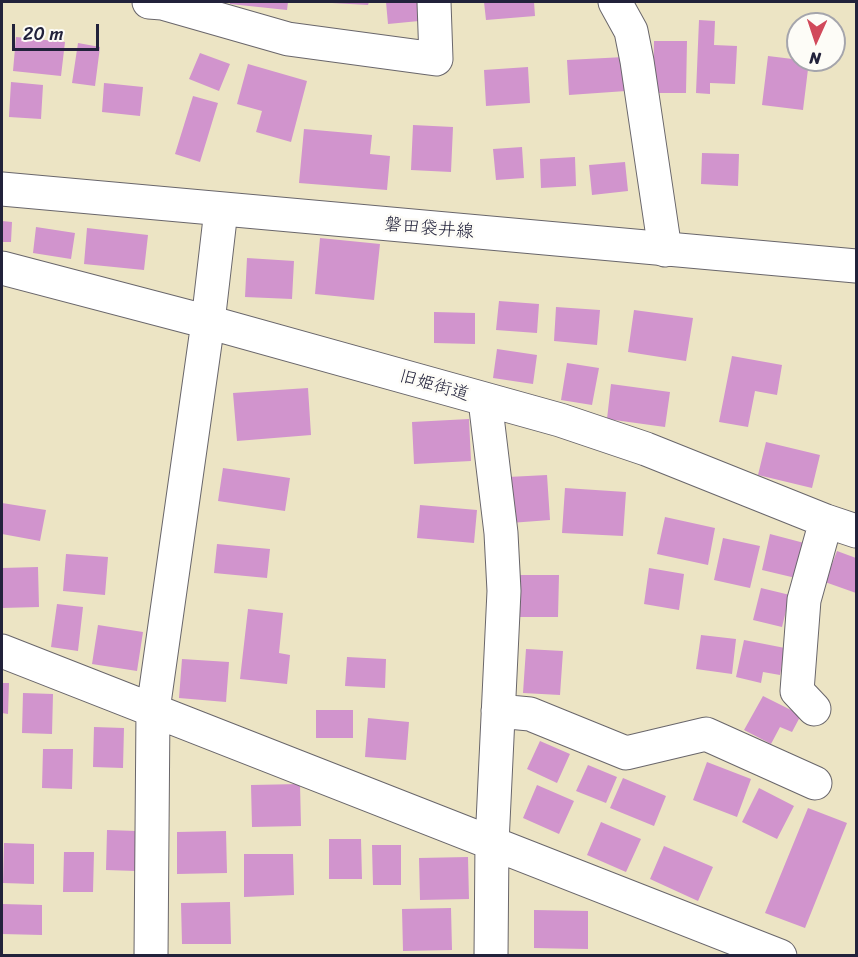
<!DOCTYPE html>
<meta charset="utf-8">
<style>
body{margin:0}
#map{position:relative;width:858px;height:957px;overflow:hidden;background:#ece4c4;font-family:Sriracha,sans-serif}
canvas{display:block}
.frame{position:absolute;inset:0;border:3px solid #22223b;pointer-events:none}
.north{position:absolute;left:786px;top:12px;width:60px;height:60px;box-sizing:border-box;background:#fdfcf7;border:2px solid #a5a5ac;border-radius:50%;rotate:183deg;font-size:16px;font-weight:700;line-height:24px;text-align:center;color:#22223b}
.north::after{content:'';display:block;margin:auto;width:21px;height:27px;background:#d1495b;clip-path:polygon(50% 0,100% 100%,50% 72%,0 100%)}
.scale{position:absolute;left:12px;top:24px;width:87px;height:27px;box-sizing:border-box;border:3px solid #22223b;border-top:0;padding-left:8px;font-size:18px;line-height:21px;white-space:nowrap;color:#22223b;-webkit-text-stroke:4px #fdfcf7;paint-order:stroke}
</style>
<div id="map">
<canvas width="858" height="957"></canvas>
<div class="frame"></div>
<div class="north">N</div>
<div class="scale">20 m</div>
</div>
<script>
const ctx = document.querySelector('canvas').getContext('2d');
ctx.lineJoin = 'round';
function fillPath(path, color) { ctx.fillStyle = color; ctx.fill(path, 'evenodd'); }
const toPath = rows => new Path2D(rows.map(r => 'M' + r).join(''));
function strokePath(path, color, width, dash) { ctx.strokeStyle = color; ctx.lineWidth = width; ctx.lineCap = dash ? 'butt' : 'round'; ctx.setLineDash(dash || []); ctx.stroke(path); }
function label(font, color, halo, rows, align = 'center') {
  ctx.font = font + ' Sriracha,"Klee One",sans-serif'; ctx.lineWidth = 5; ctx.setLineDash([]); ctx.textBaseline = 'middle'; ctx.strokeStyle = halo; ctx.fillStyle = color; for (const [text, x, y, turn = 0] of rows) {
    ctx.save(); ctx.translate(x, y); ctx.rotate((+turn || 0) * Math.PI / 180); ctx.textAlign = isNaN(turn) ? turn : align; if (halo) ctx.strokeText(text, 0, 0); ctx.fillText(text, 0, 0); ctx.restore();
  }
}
const building = toPath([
 [230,2,288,2,287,10,230,4],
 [332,2,369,2,368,5,332,3],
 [386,2,417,2,419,21,388,24],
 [484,2,534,2,535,16,486,20],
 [699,20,715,21,714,45,737,46,735,84,710,83,710,94,696,93],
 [16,37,65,42,61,76,13,71],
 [654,41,687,41,686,93,653,93],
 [78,43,100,47,95,86,72,83],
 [200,53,230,64,219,91,189,79],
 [768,56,809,61,803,110,762,105],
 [624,57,626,91,569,95,567,60],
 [248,64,307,81,291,142,256,132,262,111,237,104],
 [528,67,530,103,486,106,484,70],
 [11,82,43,85,41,119,9,117],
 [104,83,143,87,140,116,102,112],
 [193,96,218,103,200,162,175,154],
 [413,125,453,127,451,172,411,170],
 [304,129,372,135,370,154,390,156,387,190,299,183],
 [522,147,524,178,496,180,493,149],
 [702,153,739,154,738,186,701,184],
 [575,157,576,186,541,188,540,159],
 [625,162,628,191,592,195,589,165],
 [2,221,12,222,11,242,2,242],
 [36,227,75,233,71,259,33,253],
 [87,228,148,235,144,270,84,264],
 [320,238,380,244,374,300,315,294],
 [247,258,294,261,292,299,245,297],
 [499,301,539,304,537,333,496,330],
 [556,307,600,310,597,345,554,341],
 [634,310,693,318,686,361,628,352],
 [434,312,475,313,475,344,434,343],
 [497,349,537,355,533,384,493,378],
 [732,356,782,365,777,395,755,391,748,427,719,422],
 [567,363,599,368,592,405,561,400],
 [611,384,670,392,665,427,607,419],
 [308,388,311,435,237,441,233,393],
 [469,419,471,461,414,464,412,422],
 [766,442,820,455,812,488,758,475],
 [223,468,290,478,285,511,218,501],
 [547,475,550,520,510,523,508,477],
 [565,488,626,492,623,536,562,533],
 [2,503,46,510,40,541,2,534],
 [420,505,477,510,474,543,417,538],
 [665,517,715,528,708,565,657,554],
 [770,534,808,544,800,579,762,570],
 [723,538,760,546,750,588,714,580],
 [217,544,270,549,267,578,214,573],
 [837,551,856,558,856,593,825,582],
 [66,554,108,557,105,595,63,591],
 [38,567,39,607,2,608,2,568],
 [649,568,684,574,679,610,644,604],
 [518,575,559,575,558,617,518,617],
 [761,588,790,595,782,627,753,620],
 [57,604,83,607,78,651,51,647],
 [248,609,283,613,279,653,290,655,287,684,240,679],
 [98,625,143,632,137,671,92,664],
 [701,635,736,639,732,674,696,669],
 [744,640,785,648,780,675,763,672,761,683,736,677],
 [526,649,563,651,560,695,523,693],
 [347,657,386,659,385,688,345,686],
 [182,659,229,662,226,702,179,698],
 [2,683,9,683,8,714,2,713],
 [23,693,53,694,52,734,22,733],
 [763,696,801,715,792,732,780,727,771,744,744,730],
 [316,710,353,710,353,738,316,738],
 [368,718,409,722,406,760,365,757],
 [94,727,124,728,123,768,93,767],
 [540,741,570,754,557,783,527,769],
 [43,749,73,749,72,789,42,788],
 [707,762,751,779,737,817,693,800],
 [588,765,617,777,606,803,576,791],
 [623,778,666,796,654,826,610,808],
 [300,784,301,826,252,827,251,785],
 [537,785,574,801,559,834,523,818],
 [759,788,794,806,777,839,742,822],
 [808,808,847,823,805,928,765,913],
 [601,822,641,839,626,872,587,855],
 [107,830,137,831,136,871,106,870],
 [226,831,227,873,177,874,177,832],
 [329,839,361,839,362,879,329,879],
 [4,843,34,844,34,884,3,883],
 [372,845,401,845,401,885,373,885],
 [664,846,713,867,698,901,650,879],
 [64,852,94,852,93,892,63,892],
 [244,854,293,854,294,895,244,897],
 [468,857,469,899,420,900,419,858],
 [230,902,231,944,182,944,181,903],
 [2,904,42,905,42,935,2,934],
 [451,908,452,950,403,951,402,909],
 [534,910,588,911,588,949,534,948]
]);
const minor = toPath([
 [149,2,162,3,288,39,436,59,434,2],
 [2,268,208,322,560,420,646,449,826,521,856,531],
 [485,400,501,533,504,591,492,843,491,956],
 [2,651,780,956],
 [814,709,797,691,804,600,826,521],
 [498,711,530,714,626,753,706,734,815,783],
 [151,956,153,710,208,322,221,210]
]);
const tertiary = toPath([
 [615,2,631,31,637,61,665,250]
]);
const secondary = toPath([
 [2,189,856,266]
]);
const streetNames = [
 ["磐田袋井線",429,229,5],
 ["旧姫街道",434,386,16]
];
fillPath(building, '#d194cd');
strokePath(minor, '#69666b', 35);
strokePath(tertiary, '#69666b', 35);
strokePath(secondary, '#69666b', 35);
strokePath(minor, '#fff', 33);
strokePath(tertiary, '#fff', 33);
strokePath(secondary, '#fff', 33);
label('18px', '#22223b', '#fdfcf7', streetNames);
</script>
